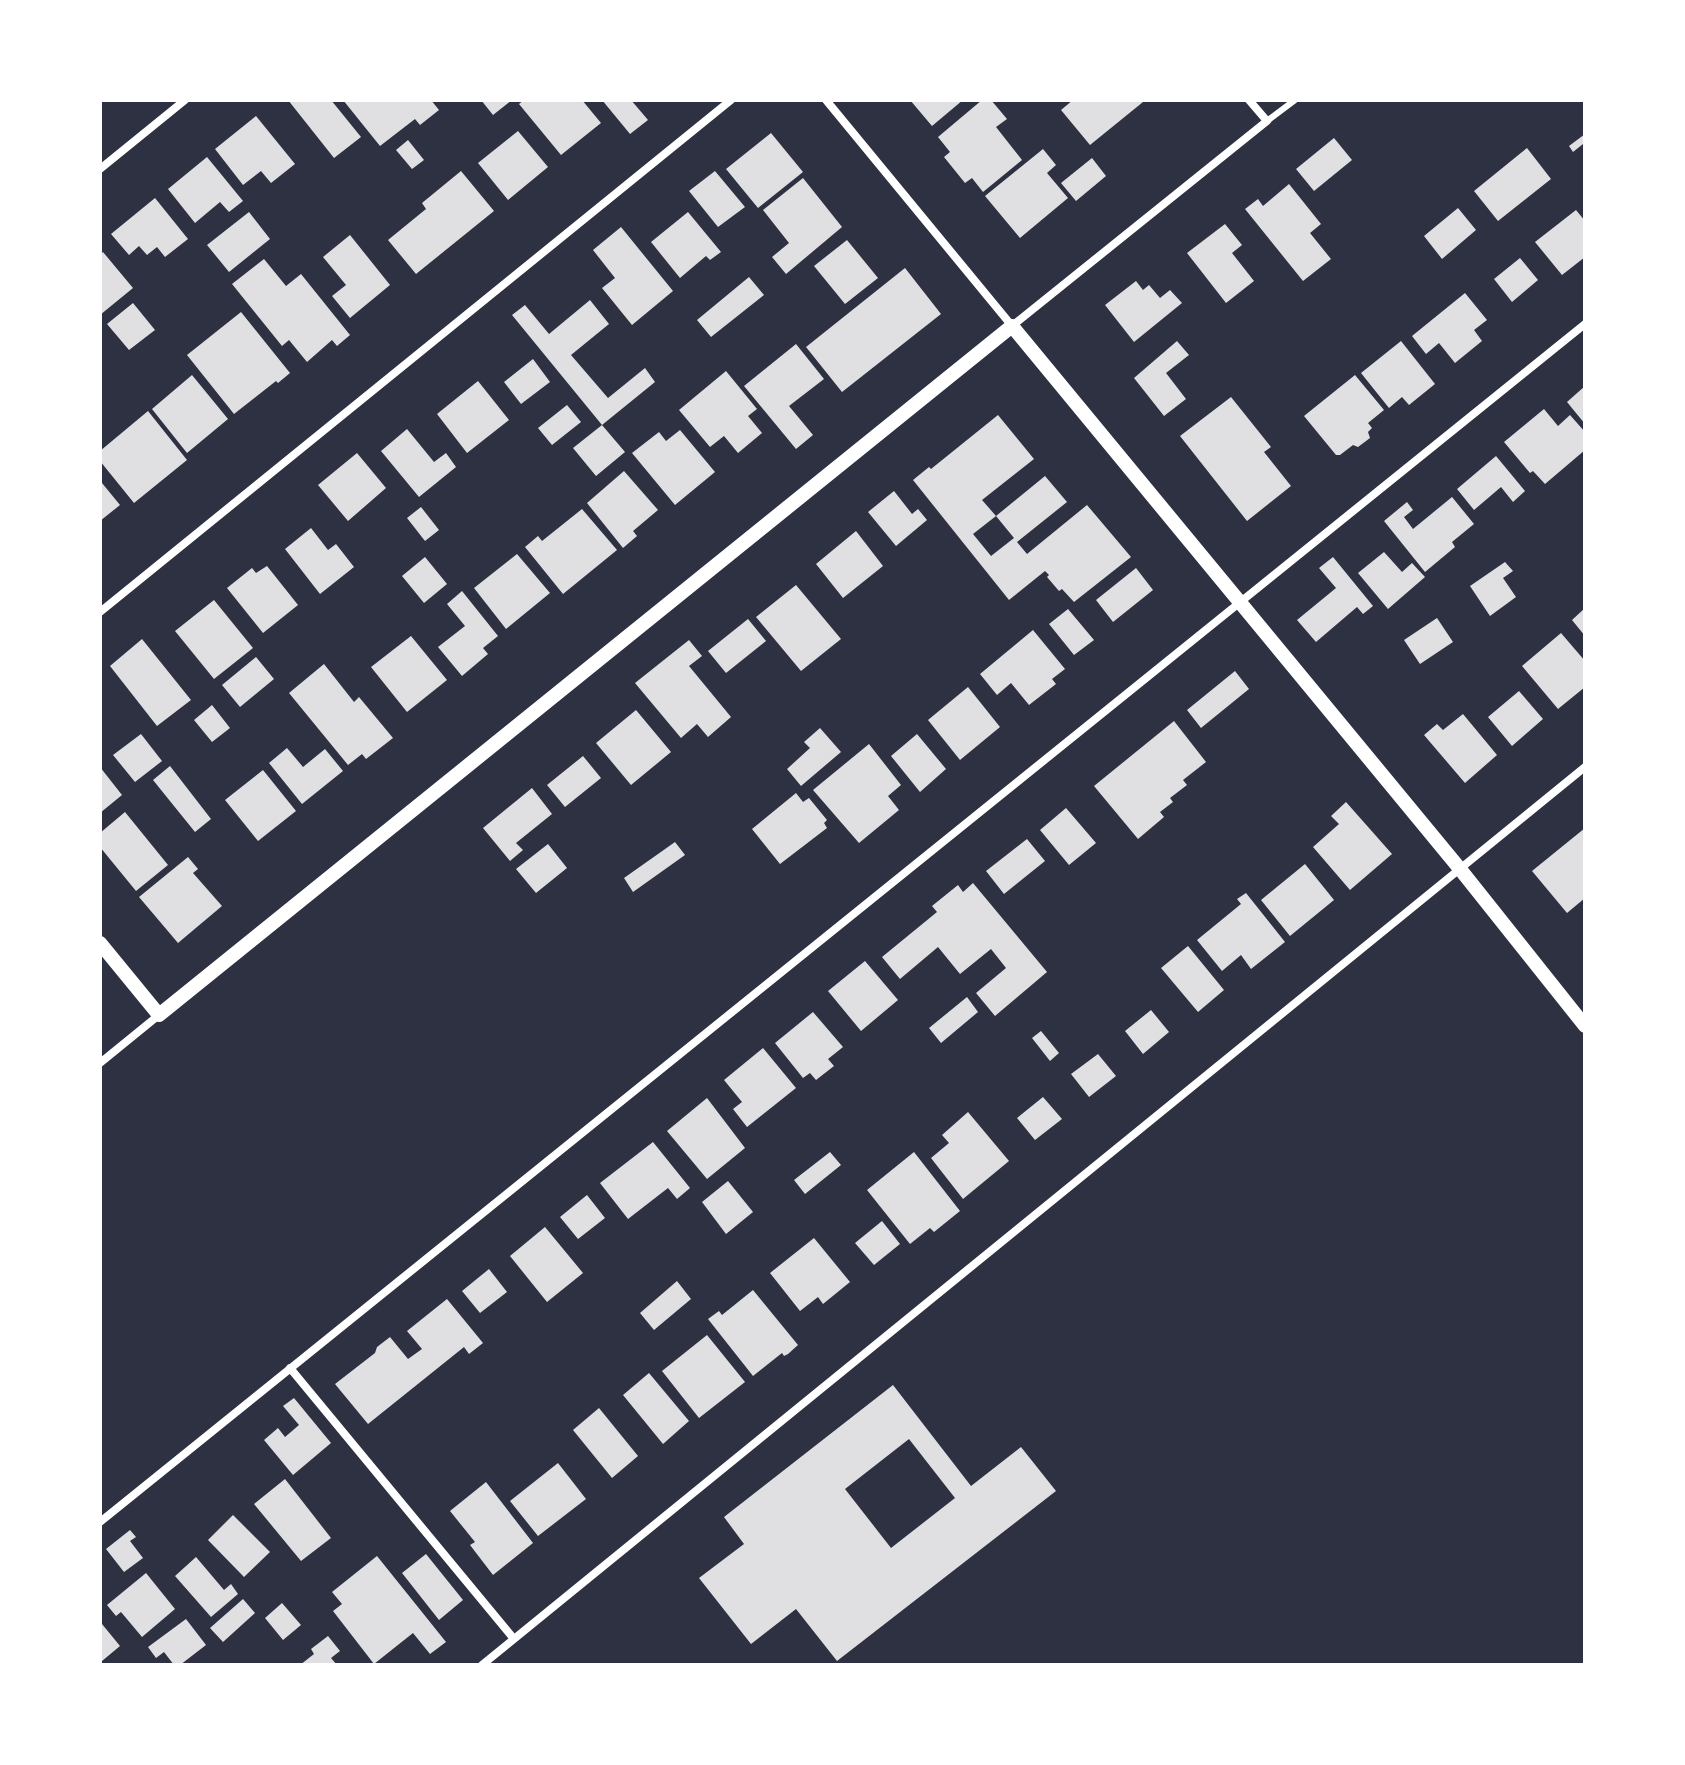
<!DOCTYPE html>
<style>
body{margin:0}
#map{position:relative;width:1685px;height:1765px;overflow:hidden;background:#2d3142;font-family:"Libre Baskerville",serif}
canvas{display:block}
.frame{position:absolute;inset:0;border:102px solid #fff;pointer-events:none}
</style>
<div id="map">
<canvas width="1685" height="1765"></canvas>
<div class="frame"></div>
</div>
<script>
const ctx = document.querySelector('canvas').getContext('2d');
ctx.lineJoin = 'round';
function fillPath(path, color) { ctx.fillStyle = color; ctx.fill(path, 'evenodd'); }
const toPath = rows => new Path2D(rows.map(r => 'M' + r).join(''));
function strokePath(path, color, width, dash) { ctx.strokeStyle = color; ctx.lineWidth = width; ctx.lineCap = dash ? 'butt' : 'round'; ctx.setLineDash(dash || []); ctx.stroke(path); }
const building = toPath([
 [288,100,331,100,361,137,334,158],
 [343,100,431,100,439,110,420,125,415,119,380,146],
 [481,100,512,100,493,115],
 [524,100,582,100,601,123,561,155,519,104],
 [602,100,631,100,648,120,630,134],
 [910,100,963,100,932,126],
 [982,100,991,100,1007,119,996,127,1022,160,983,192,972,178,965,183,944,157,950,152,938,137],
 [1073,100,1142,100,1143,102,1090,145,1061,110],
 [256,116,295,164,271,183,261,171,243,185,215,149],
 [518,131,548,167,508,200,478,163],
 [771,133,803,172,758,208,726,169],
 [1585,134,1585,147,1583,144,1573,152,1569,146],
 [1334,138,1352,160,1314,191,1296,169],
 [408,140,424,160,412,169,396,150],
 [1527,148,1551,179,1498,221,1474,191],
 [1043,149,1056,165,1047,173,1068,198,1020,238,985,196],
 [207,157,243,201,229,212,220,202,195,223,168,189],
 [1092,158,1106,176,1076,201,1061,183],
 [461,171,494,211,416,274,388,240,426,209,422,203],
 [715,171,745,207,718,227,689,191],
 [803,178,842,227,786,274,772,257,789,243,763,210],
 [1289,184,1321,224,1310,233,1331,259,1303,281,1245,209,1258,199,1263,206],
 [155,198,188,239,165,257,157,247,147,255,139,246,129,255,111,234],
 [1458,208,1476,230,1442,259,1424,236],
 [1576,210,1585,221,1585,257,1562,275,1535,242],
 [249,212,270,239,229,272,207,245],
 [688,212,721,252,710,260,706,256,680,278,651,242],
 [1225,224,1242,245,1232,253,1254,281,1226,303,1187,253],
 [621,227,673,291,632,325,602,288,615,278,593,250],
 [350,235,390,285,350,318,332,296,346,285,323,257],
 [847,240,878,278,845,304,814,266],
 [103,252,133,288,100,315,100,255],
 [1520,258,1538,280,1512,302,1494,279],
 [264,259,286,286,301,274,350,335,337,346,332,340,307,362,289,340,282,346,232,284],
 [905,268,941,314,842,392,806,347],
 [749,277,764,295,711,337,697,320],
 [1136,281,1143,290,1149,285,1160,298,1170,290,1182,303,1134,342,1105,305],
 [1465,293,1487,320,1474,330,1482,341,1455,363,1439,343,1426,354,1412,336],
 [590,300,609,324,571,355,608,398,645,368,655,382,602,425,512,315,525,305,549,334],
 [133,303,155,330,129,350,107,324],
 [241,312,290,373,278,383,276,381,234,414,187,355],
 [1177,341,1189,355,1166,373,1186,399,1164,416,1134,378],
 [1401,341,1435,384,1409,405,1402,397,1389,408,1361,373],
 [796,344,824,379,789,406,813,435,796,449,744,386],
 [533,359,550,382,521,404,504,382],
 [726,371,757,409,748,416,762,433,738,453,724,436,710,447,679,410],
 [192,375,228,419,187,453,152,409],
 [1355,375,1384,410,1368,423,1372,428,1368,432,1370,438,1358,447,1353,445,1340,455,1336,455,1304,416],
 [478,381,509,420,467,453,437,414],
 [1585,386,1585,424,1567,402],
 [1231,397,1271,447,1264,452,1291,486,1247,521,1180,436],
 [567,405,581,422,552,445,538,428],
 [1544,409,1558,426,1570,415,1585,432,1585,450,1545,484,1533,471,1530,473,1504,442],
 [148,411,187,460,134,503,100,461,100,451],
 [998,415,1034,459,982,500,996,516,973,534,991,556,1014,538,996,516,1045,476,1067,502,1017,542,1027,554,1087,505,1131,557,1074,602,1062,589,1059,591,1047,577,1049,575,1045,571,1009,600,913,480,929,467,931,469],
 [602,425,625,452,596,476,573,448],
 [407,429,434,462,446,453,456,467,419,497,381,451],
 [680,430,715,472,675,505,632,453,659,432,666,441],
 [357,453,386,488,348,521,318,485],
 [1496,456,1525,491,1513,502,1501,487,1474,510,1457,489],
 [624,471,658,510,633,531,637,536,623,548,587,503],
 [102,483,120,505,100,521,100,485],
 [894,491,912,514,918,509,927,520,896,546,868,512],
 [1452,497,1474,524,1452,542,1455,547,1425,572,1384,521,1407,502,1413,510,1404,517,1413,529],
 [421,507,439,530,425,541,407,518],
 [582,509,617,550,563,594,525,547,538,536,542,541],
 [311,528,328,550,336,544,354,567,320,594,285,549],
 [856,531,883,566,843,598,816,564],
 [1384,552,1402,572,1412,563,1425,577,1388,609,1358,573],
 [517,554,550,593,506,629,474,588],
 [425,557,447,584,424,603,402,576],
 [1333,557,1373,606,1363,614,1357,607,1316,642,1297,620,1336,588,1319,568],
 [1505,562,1513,571,1503,578,1516,597,1490,616,1470,586],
 [267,566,298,605,263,633,227,588,252,568,256,573],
 [1136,568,1153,590,1113,622,1096,600],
 [796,585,841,639,801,671,756,617],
 [462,591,498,636,483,648,488,654,462,676,438,647,465,626,447,604],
 [214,600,253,648,214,679,175,631],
 [1585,608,1585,636,1572,620],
 [1068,609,1094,640,1074,655,1049,624],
 [1437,618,1453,642,1420,664,1404,640],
 [748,619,766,641,726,673,708,651],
 [1033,630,1065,669,1052,679,1056,684,1029,705,1011,683,997,695,980,674],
 [1561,633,1585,661,1585,687,1558,709,1522,666],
 [411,636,447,680,407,712,371,667],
 [142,639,191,700,157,726,110,666],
 [689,640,702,656,689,666,731,717,708,737,697,724,681,738,635,683],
 [256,657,274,679,240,707,222,685],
 [324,664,354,702,359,697,393,738,366,759,362,754,348,765,289,693],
 [1235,671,1249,689,1201,728,1187,710],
 [968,687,1000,727,960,760,928,720],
 [1519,691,1543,719,1512,746,1488,717],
 [212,705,230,728,212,742,194,720],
 [636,710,671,752,631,785,596,743],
 [1463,714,1497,755,1465,783,1424,735,1437,724,1443,730],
 [1174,721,1206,762,1183,780,1187,785,1170,798,1173,802,1160,812,1164,817,1138,839,1094,786],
 [820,728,841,752,801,786,787,769,810,748,804,742],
 [141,734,162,761,135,782,113,755],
 [917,734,946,769,920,792,891,756],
 [869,744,901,785,888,796,899,810,859,843,813,790],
 [287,748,303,767,325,749,343,771,302,804,269,763],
 [583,756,601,778,565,807,547,785],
 [170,766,211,819,195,832,153,780],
 [100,767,122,795,100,813],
 [263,770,296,811,258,841,225,800],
 [532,788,552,814,516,843,523,850,510,861,483,828],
 [796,793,803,802,809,798,827,820,824,823,827,828,780,864,752,829],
 [1346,802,1392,854,1350,890,1313,847,1339,824,1331,816],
 [1066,808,1096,843,1069,865,1040,830],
 [125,812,168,865,136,891,100,847,100,833],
 [1585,828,1585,898,1567,913,1532,871],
 [1027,839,1045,861,1004,894,986,871],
 [675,842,685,855,633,892,624,878],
 [548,844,567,868,536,893,516,869],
 [188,857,198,869,193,873,222,906,178,943,139,897],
 [1305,864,1334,900,1290,936,1261,900],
 [973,883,1047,972,995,1016,976,993,1006,968,991,949,960,974,938,947,900,979,882,957,937,912,932,906,958,885,963,892],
 [1246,893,1285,942,1251,969,1241,955,1222,971,1197,940,1241,904,1237,899],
 [1188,946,1224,990,1198,1012,1161,968],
 [865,961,898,1000,861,1031,828,991],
 [967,997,978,1012,941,1043,929,1028],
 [1151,1010,1169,1032,1143,1054,1125,1031],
 [813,1012,843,1047,828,1059,834,1066,816,1080,810,1073,803,1078,775,1043],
 [1041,1031,1059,1053,1050,1061,1032,1038],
 [763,1048,796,1088,747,1127,733,1109,742,1102,724,1080],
 [1098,1054,1116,1076,1089,1097,1071,1074],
 [1043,1097,1062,1119,1035,1140,1017,1118],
 [707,1098,745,1148,707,1179,667,1131],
 [968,1112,1009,1161,963,1199,931,1158,949,1143,942,1135],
 [653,1142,690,1188,677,1199,668,1188,628,1219,600,1183],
 [830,1152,841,1165,805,1194,794,1180],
 [914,1152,960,1211,934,1232,930,1228,910,1244,867,1190],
 [728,1181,753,1212,726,1234,702,1202],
 [587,1195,605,1218,578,1239,560,1217],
 [882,1221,900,1244,874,1265,855,1243],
 [545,1227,583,1273,547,1302,510,1256],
 [814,1238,850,1282,823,1304,818,1297,800,1311,770,1273],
 [489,1269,507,1292,480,1313,462,1291],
 [677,1281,691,1299,654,1330,640,1313],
 [753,1290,798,1345,788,1354,784,1356,782,1353,753,1376,708,1319,719,1311,722,1315],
 [447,1299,483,1343,469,1354,464,1347,368,1424,335,1384,375,1353,377,1347,390,1337,408,1359,422,1349,407,1331],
 [707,1335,745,1382,699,1418,662,1371],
 [649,1373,689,1421,663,1444,623,1395],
 [893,1385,971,1486,1021,1447,1056,1491,837,1661,796,1609,751,1644,699,1578,744,1544,724,1517],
 [909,1439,955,1498,891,1548,845,1489],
 [294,1398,331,1443,293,1475,264,1440,278,1428,285,1437,299,1425,283,1406],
 [599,1408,638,1456,612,1478,573,1430],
 [558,1463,586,1499,538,1536,510,1501],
 [285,1479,331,1538,301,1561,254,1504],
 [486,1482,533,1543,493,1575,470,1545,475,1542,450,1511],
 [233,1515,270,1552,244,1577,208,1540],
 [130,1530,136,1537,130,1541,143,1558,124,1572,106,1549],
 [426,1554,463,1600,439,1620,402,1573],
 [377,1556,446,1642,430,1654,413,1633,374,1664,333,1611,342,1604,332,1592],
 [196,1557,224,1590,231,1584,238,1594,211,1617,175,1576],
 [146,1573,175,1609,142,1637,121,1612,116,1616,107,1605],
 [243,1599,255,1613,223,1642,210,1628],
 [282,1603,301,1625,283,1640,265,1618],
 [186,1619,206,1645,180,1665,174,1665,164,1652,156,1658,148,1647],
 [102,1624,120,1646,102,1661,100,1658],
 [328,1636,340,1651,331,1658,337,1665,300,1665,314,1654,311,1649]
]);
const service = toPath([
 [1267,121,1295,100]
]);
const minor = toPath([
 [826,100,1012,326,1267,121,1249,100],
 [100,169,185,100],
 [100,612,731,100],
 [100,1063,159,1015],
 [290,1368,514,1639],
 [100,1522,1585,324],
 [482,1665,1585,767]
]);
const tertiary = toPath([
 [100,943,159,1015,1012,326,1460,869,1585,1026]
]);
fillPath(building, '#e0e0e3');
strokePath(service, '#fff', 6);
strokePath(minor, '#fff', 8);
strokePath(tertiary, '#fff', 14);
</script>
